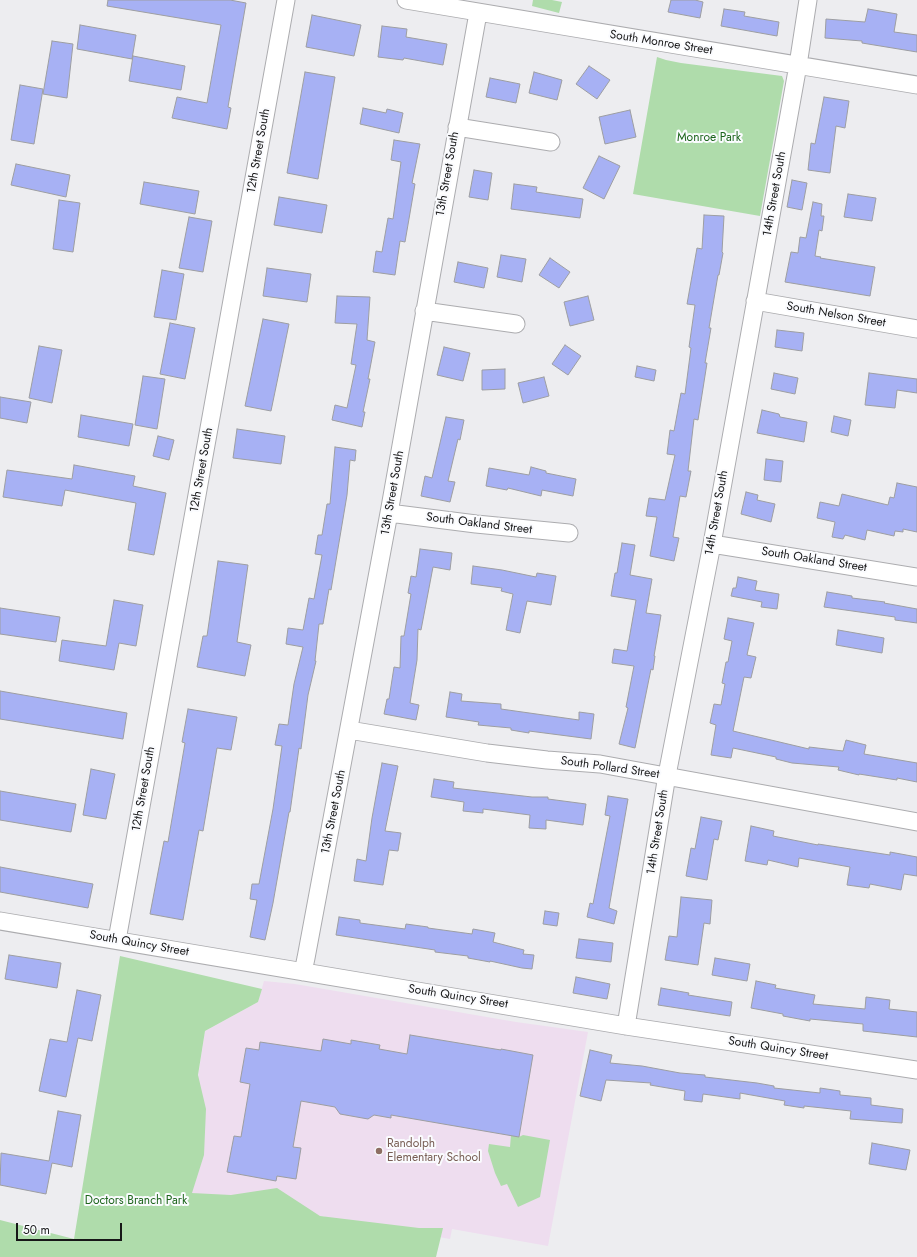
<!DOCTYPE html>
<style>
body{margin:0}
#map{position:relative;width:917px;height:1257px;overflow:hidden;background:#ededf0;font-family:Jost,sans-serif}
canvas{display:block}
.scale{position:absolute;left:16px;top:1223px;width:106px;height:18px;box-sizing:border-box;border:2px solid #171718;border-top:0;padding-left:5px;font-size:12px;line-height:14px;white-space:nowrap;color:#171718;-webkit-text-stroke:3px #fafbfe;paint-order:stroke}
</style>
<div id="map">
<canvas width="917" height="1257"></canvas>
<div class="scale">50 m</div>
</div>
<script>
const ctx = document.querySelector('canvas').getContext('2d');
ctx.lineJoin = 'round';
function fillPath(path, color) { ctx.fillStyle = color; ctx.fill(path, 'evenodd'); }
const toPath = rows => new Path2D(rows.map(r => 'M' + r).join(''));
function strokePath(path, color, width, dash) { ctx.strokeStyle = color; ctx.lineWidth = width; ctx.lineCap = dash ? 'butt' : 'round'; ctx.setLineDash(dash || []); ctx.stroke(path); }
function label(font, color, halo, rows, align = 'center') {
  ctx.font = font + ' Jost,sans-serif'; ctx.lineWidth = 4; ctx.setLineDash([]); ctx.textBaseline = 'middle'; ctx.strokeStyle = halo; ctx.fillStyle = color; for (const [text, x, y, turn = 0] of rows) {
    ctx.save(); ctx.translate(x, y); ctx.rotate((+turn || 0) * Math.PI / 180); ctx.textAlign = isNaN(turn) ? turn : align; if (halo) ctx.strokeText(text, 0, 0); ctx.fillText(text, 0, 0); ctx.restore();
  }
}
const education = toPath([
 [264,981,295,984,516,1022,588,1032,548,1246,452,1229,450,1239,191,1193,193,1109,205,1031,258,1002]
]);
const green = toPath([
 [533,0,552,0,562,2,559,13,532,6],
 [657,57,666,60,681,63,782,76,784,81,760,216,633,194],
 [120,956,262,989,258,1002,205,1031,198,1075,206,1109,204,1155,192,1193,231,1195,277,1188,320,1216,419,1228,443,1228,436,1257,0,1257,0,1220,74,1239],
 [511,1135,519,1137,523,1135,550,1140,540,1197,518,1207,507,1184,501,1186,495,1173,488,1151,489,1144,510,1147]
]);
const building = toPath([
 [108,0,230,0,246,3,228,107,231,108,227,129,172,118,177,97,207,103,221,25,107,6,108,0],
 [671,0,695,0,703,2,700,18,668,12,671,0],
 [724,9,745,12,744,16,779,22,777,36,721,26,724,9],
 [868,9,897,14,894,32,917,35,917,52,862,43,862,41,825,38,826,19,865,22,868,9],
 [312,15,361,25,354,56,306,47,312,15],
 [80,25,136,35,132,59,77,49,80,25],
 [382,26,407,29,406,37,447,44,443,65,404,58,403,60,378,57,382,26],
 [52,41,73,44,67,98,43,94,52,41],
 [133,56,185,66,181,90,129,81,133,56],
 [589,66,610,80,597,99,576,84,589,66],
 [305,72,335,77,318,179,287,173,305,72],
 [534,72,562,80,557,100,529,93,534,72],
 [490,78,520,84,516,103,486,97,490,78],
 [20,85,43,89,34,144,11,140,20,85],
 [824,97,849,101,845,128,836,126,830,173,808,170,811,143,815,144,824,97],
 [363,108,386,113,387,109,403,113,399,133,360,124,363,108],
 [630,110,636,137,605,144,599,117,630,110],
 [394,140,420,144,412,183,415,184,405,242,400,241,395,275,373,272,376,251,382,252,388,218,393,219,401,162,391,160,394,140],
 [599,156,620,166,604,199,583,188,599,156],
 [16,164,70,175,66,197,11,185,16,164],
 [474,170,492,173,488,200,469,197,474,170],
 [792,180,807,183,802,210,787,207,792,180],
 [144,182,199,191,195,214,140,204,144,182],
 [514,184,537,187,536,192,583,199,580,218,511,209,514,184],
 [848,194,876,198,872,221,844,217,848,194],
 [279,197,327,205,322,233,274,225,279,197],
 [59,200,80,203,73,252,53,249,59,200],
 [813,202,822,204,821,216,824,216,822,231,819,230,815,256,821,257,820,258,875,267,870,296,785,282,791,252,798,253,800,237,806,238,813,202],
 [704,215,724,216,722,252,723,253,719,275,718,275,709,328,711,328,705,363,707,363,698,420,694,419,688,471,691,471,686,497,680,496,673,537,679,538,674,561,650,556,657,517,646,516,649,498,665,500,675,455,667,454,670,430,674,431,681,393,685,394,691,348,689,347,695,305,687,304,697,248,702,249,704,215],
 [189,217,212,221,203,272,179,268,189,217],
 [501,255,526,259,522,282,497,277,501,255],
 [550,258,570,272,559,288,539,275,550,258],
 [458,262,488,268,484,288,454,282,458,262],
 [267,268,311,274,307,302,263,296,267,268],
 [162,270,184,274,176,320,154,317,162,270],
 [337,296,370,297,367,340,375,342,368,379,370,379,363,412,365,412,362,427,332,420,335,405,347,408,356,365,351,364,357,324,335,323,337,296],
 [588,296,594,320,570,326,564,302,588,296],
 [263,319,289,324,271,411,245,406,263,319],
 [170,323,195,328,185,379,160,374,170,323],
 [777,330,804,333,802,351,775,347,777,330],
 [565,345,581,356,568,375,552,364,565,345],
 [39,346,62,350,52,403,29,398,39,346],
 [444,347,470,353,463,381,437,375,444,347],
 [637,366,656,370,654,381,635,377,637,366],
 [505,369,505,389,482,390,482,370,505,369],
 [774,373,798,378,795,394,771,389,774,373],
 [869,373,917,379,917,393,897,390,895,408,865,405,869,373],
 [143,376,165,379,157,429,135,425,143,376],
 [544,377,549,396,523,403,518,383,544,377],
 [0,397,31,402,27,423,0,418,0,397],
 [762,410,779,414,780,417,807,422,804,442,757,433,762,410],
 [81,415,133,424,129,446,78,437,81,415],
 [834,416,851,420,848,436,831,432,834,416],
 [446,417,464,420,460,440,458,439,448,481,455,482,450,502,421,496,425,476,432,478,446,417],
 [237,429,285,436,281,464,233,458,237,429],
 [158,436,174,440,169,460,153,456,158,436],
 [335,447,356,450,355,461,350,460,347,495,331,590,329,589,323,624,319,624,315,661,316,661,308,695,301,749,299,748,290,812,289,812,273,903,265,940,250,937,257,900,250,899,252,884,259,884,273,809,282,746,275,745,279,724,288,725,294,684,303,647,286,644,288,628,303,630,309,598,314,599,322,555,315,554,318,535,322,535,327,504,330,504,335,447],
 [766,459,783,461,781,482,764,480,766,459],
 [74,465,135,476,133,486,166,493,154,555,128,550,136,503,65,490,62,506,3,497,7,470,72,479,74,465],
 [531,467,546,471,546,473,576,479,573,496,542,490,541,496,508,488,507,490,486,486,489,468,529,475,531,467],
 [897,483,917,487,917,532,903,529,903,532,895,531,894,536,867,530,865,540,845,535,843,539,832,537,835,522,817,518,820,502,839,506,842,494,888,505,890,497,894,498,897,483],
 [746,492,758,495,757,500,775,504,771,522,741,514,746,492],
 [622,543,635,545,630,575,652,579,646,613,661,615,654,656,655,656,653,670,651,669,635,748,619,744,628,708,626,707,634,666,612,663,614,649,627,651,636,600,611,596,615,573,617,573,622,543],
 [420,549,452,553,450,570,433,567,421,630,418,629,417,660,410,703,419,705,416,720,384,714,387,699,389,699,394,667,400,668,401,636,404,636,411,594,408,593,411,576,416,577,420,549],
 [218,561,248,565,237,642,251,645,245,676,197,667,203,636,207,636,218,561],
 [473,566,502,570,536,577,537,573,556,576,551,605,527,601,520,633,506,630,513,594,501,591,502,588,471,584,473,566],
 [738,577,757,581,755,590,779,594,777,609,761,607,762,602,731,596,733,588,736,588,738,577],
 [827,592,852,596,852,598,885,602,884,603,917,609,917,623,895,620,895,617,824,607,827,592],
 [114,600,143,605,136,646,119,643,114,670,59,661,62,640,106,646,114,600],
 [0,608,60,617,56,642,0,634,0,608],
 [728,618,754,623,747,655,756,657,751,678,744,677,733,731,809,749,809,747,843,751,846,740,866,745,864,754,917,763,917,782,897,778,897,780,859,774,859,775,838,770,839,767,792,763,776,759,776,757,733,748,731,758,711,755,716,725,710,723,714,704,721,705,725,684,722,683,726,662,728,662,732,641,724,639,728,618],
 [838,630,884,638,882,653,836,645,838,630],
 [0,691,127,713,123,739,0,719,0,691],
 [450,692,462,694,461,701,501,704,501,709,579,720,579,712,594,714,591,739,529,731,529,733,511,730,511,728,478,725,479,722,446,717,450,692],
 [188,709,237,717,231,750,217,748,203,831,199,830,183,920,150,914,164,841,168,842,185,743,182,742,188,709],
 [382,763,398,766,385,831,401,833,398,851,389,850,383,885,354,881,357,859,366,861,372,818,382,763],
 [91,769,115,774,106,819,83,815,91,769],
 [434,779,454,782,453,788,532,797,548,797,548,799,586,804,583,825,546,820,546,829,529,828,530,815,483,809,483,813,463,811,464,802,431,797,434,779],
 [0,791,76,804,71,832,0,820,0,791],
 [608,796,628,799,609,908,617,911,614,924,587,917,590,903,593,904,610,816,605,815,608,796],
 [701,817,722,821,718,840,714,839,707,880,686,876,691,848,695,849,701,817],
 [751,826,774,831,773,836,818,845,818,844,890,855,890,852,917,857,917,876,904,874,901,890,870,884,869,888,847,885,850,867,799,858,798,867,768,860,767,865,745,861,751,826],
 [0,867,93,884,88,908,0,892,0,867],
 [681,897,712,900,710,924,704,923,698,965,665,960,669,936,677,937,681,897],
 [545,911,559,913,557,926,543,924,545,911],
 [339,917,360,920,360,923,405,929,406,924,428,927,428,928,472,934,473,929,495,933,493,942,524,950,523,954,534,955,532,969,522,968,490,961,490,962,468,958,468,956,435,952,435,950,336,935,339,917],
 [579,939,613,943,611,962,576,958,579,939],
 [9,955,61,963,57,988,5,979,9,955],
 [715,958,750,964,747,981,712,975,715,958],
 [576,977,610,984,607,999,573,993,576,977],
 [756,981,776,985,775,988,815,995,813,1004,865,1009,866,997,890,1000,889,1009,917,1012,917,1037,863,1031,863,1024,810,1019,810,1021,783,1016,783,1014,751,1008,756,981],
 [661,988,689,993,688,995,732,1002,730,1016,658,1005,661,988],
 [77,990,101,995,92,1041,78,1038,66,1097,39,1091,50,1039,67,1042,77,990],
 [410,1035,501,1050,501,1049,533,1055,519,1137,391,1115,391,1118,374,1115,368,1119,340,1114,335,1107,301,1101,293,1147,301,1148,296,1179,277,1176,276,1181,227,1172,234,1136,241,1137,250,1084,240,1082,246,1048,259,1050,260,1042,321,1051,323,1039,351,1044,351,1040,380,1045,379,1049,407,1054,410,1035],
 [590,1050,612,1055,610,1063,642,1066,680,1073,705,1075,705,1077,757,1083,774,1086,774,1088,820,1093,820,1088,840,1091,840,1095,871,1098,871,1105,903,1109,902,1123,850,1119,851,1111,804,1106,804,1108,784,1105,785,1101,740,1093,740,1099,703,1094,702,1102,684,1100,685,1091,650,1085,651,1083,606,1080,601,1101,580,1096,590,1050],
 [58,1111,81,1115,72,1167,52,1163,46,1194,0,1185,1,1153,49,1161,58,1111],
 [872,1143,910,1150,906,1170,869,1164,872,1143]
]);
const street = toPath([
 [406,0,917,85],
 [457,127,551,142],
 [755,301,917,329],
 [424,311,516,324],
 [389,513,476,524,569,533],
 [712,544,917,577],
 [349,730,487,753,547,760,600,764,917,822],
 [0,921,626,1026,917,1070],
 [117,940,286,0],
 [303,972,306,958,389,513,478,13],
 [626,1026,667,775,712,544,798,65,808,0]
]);
const markers = [
 [379,1151,4,"#8d6e63"]
];
const streetNames = [
 ["South Monroe Street",661,43,9],
 ["12th Street South",259,151,-80],
 ["13th Street South",448,174,-80],
 ["14th Street South",775,194,-80],
 ["South Nelson Street",836,315,10],
 ["12th Street South",202,470,-80],
 ["13th Street South",393,493,-80],
 ["14th Street South",717,513,-80],
 ["South Oakland Street",479,524,7],
 ["South Oakland Street",814,560,9],
 ["South Pollard Street",610,768,8],
 ["12th Street South",144,789,-80],
 ["13th Street South",334,812,-79],
 ["14th Street South",658,832,-81],
 ["South Quincy Street",139,944,10],
 ["South Quincy Street",458,997,9],
 ["South Quincy Street",778,1049,9]
];
const parkNames = [
 ["Monroe Park",709,138],
 ["Doctors Branch Park",136,1201]
];
const educationNames = [
 ["Randolph",387,1144],
 ["Elementary School",387,1158]
];
fillPath(education, '#eeddef');
fillPath(green, '#afdcab');
fillPath(building, '#a7b1f4');
strokePath(building, '#9d9ea1', 1);
strokePath(street, '#acacaf', 19);
strokePath(street, '#fff', 17);
for (const [x, y, r, color] of markers) { const dot = new Path2D(); dot.arc(x, y, r, 0, 2 * Math.PI); ctx.fillStyle = color; ctx.fill(dot); strokePath(dot, '#fafbfe', 1.5); }
label('12px', '#171718', '#fafbfe', streetNames);
label('12px', '#1d651c', '#fafbfe', parkNames);
label('12px', '#785e54', '#fafbfe', educationNames, 'left');
</script>
